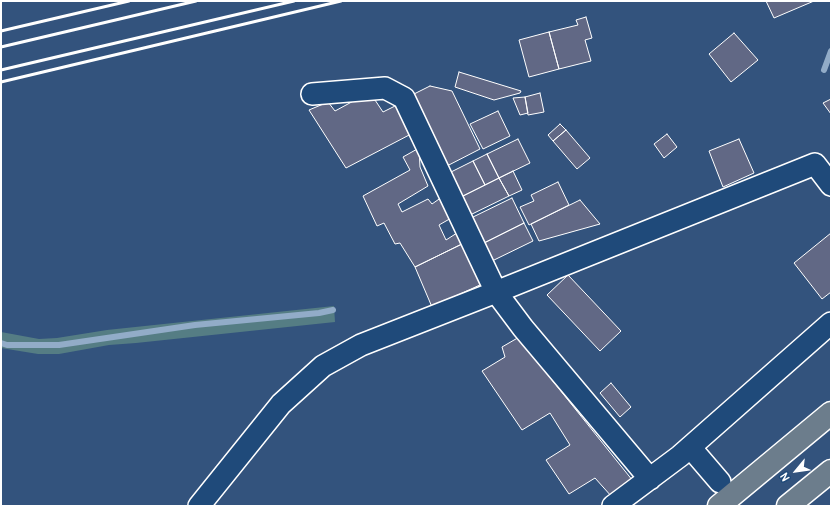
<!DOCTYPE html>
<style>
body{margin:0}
#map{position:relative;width:832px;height:507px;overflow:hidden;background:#33537d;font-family:Pangolin,sans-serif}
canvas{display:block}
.frame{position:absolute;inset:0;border:2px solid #fff;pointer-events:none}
.north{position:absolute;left:776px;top:451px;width:40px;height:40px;-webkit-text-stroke:3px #1f4a7a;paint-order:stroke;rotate:241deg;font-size:11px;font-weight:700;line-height:16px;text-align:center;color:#fff}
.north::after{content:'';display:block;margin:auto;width:14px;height:18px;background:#fff;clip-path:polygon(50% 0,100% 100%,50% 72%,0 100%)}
</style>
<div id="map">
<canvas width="832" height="507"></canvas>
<div class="frame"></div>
<div class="north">N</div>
</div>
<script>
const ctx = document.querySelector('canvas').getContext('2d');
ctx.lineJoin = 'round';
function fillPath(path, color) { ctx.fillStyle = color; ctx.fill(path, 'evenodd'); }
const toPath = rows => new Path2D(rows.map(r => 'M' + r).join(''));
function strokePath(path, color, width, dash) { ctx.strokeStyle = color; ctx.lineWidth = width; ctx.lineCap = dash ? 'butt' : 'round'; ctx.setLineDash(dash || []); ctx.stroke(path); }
const green = toPath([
 [334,306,335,322,136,343,109,345,59,354,38,354,1,348,1,332,39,339,57,338,107,330]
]);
const stream = toPath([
 [824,70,831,51],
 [1,343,7,345,59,345,195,325,319,313,333,310]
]);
const building = toPath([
 [766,1,814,1,774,18,766,1],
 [586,17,592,38,585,40,591,61,559,69,549,32,578,25,576,20,586,17],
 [549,32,559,69,529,77,519,40,549,32],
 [734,33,758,60,731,82,709,54,734,33],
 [459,72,521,91,520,93,494,100,455,87,459,72],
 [430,86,452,91,480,149,443,168,410,96,430,86],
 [540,93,544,112,528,115,525,97,540,93],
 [525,97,528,113,520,115,513,98,525,97],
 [359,98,375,100,383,112,397,105,413,133,346,168,309,110,328,102,335,111,359,98],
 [831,99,831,114,823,103,831,99],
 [498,111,510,136,483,149,470,124,498,111],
 [560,124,566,130,553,141,548,135,560,124],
 [566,130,590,158,577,169,553,141,566,130],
 [667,134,677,147,664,158,654,144,667,134],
 [518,139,530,163,499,178,487,154,518,139],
 [739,139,754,173,723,187,709,151,739,139],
 [419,148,420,167,428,186,398,204,402,212,428,199,432,204,442,197,453,217,439,225,446,240,457,233,464,243,415,267,400,243,395,244,384,223,377,226,363,196,410,170,403,157,419,148],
 [487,154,499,178,485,185,473,161,487,154],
 [473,161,485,185,459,198,447,174,473,161],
 [513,171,522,190,509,196,499,178,513,171],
 [499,178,509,196,468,216,459,198,499,178],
 [558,182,569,205,529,225,520,207,534,201,531,195,558,182],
 [512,198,524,223,484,243,471,218,512,198],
 [580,200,600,224,539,241,531,224,580,200],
 [524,223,533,241,492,261,484,243,524,223],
 [831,233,831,292,822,299,794,263,831,233],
 [464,243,482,284,432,307,415,267,464,243],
 [568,275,621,331,600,351,547,295,568,275],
 [521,336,548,375,633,481,612,497,595,478,569,494,546,460,570,445,550,413,522,430,482,371,505,357,502,347,521,336],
 [611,383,631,407,620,417,600,393,611,383]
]);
const street = toPath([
 [690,447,720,482],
 [650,479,523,328,496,292,815,164,831,185],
 [199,506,281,404,323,366,361,345,496,292,404,98,385,88,312,94],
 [613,506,680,456,831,323]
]);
const highway = toPath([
 [719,506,831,413],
 [788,506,831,471]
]);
const rail = toPath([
 [1,31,129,1],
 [1,47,196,1],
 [1,70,294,1],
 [1,82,341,1]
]);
fillPath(green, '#557d84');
strokePath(stream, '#92acc8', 6);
fillPath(building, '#616885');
strokePath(building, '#fff', 1);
strokePath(street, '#fff', 24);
strokePath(highway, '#fff', 25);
strokePath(street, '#1f4a7a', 21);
strokePath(highway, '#6c7d8c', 22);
strokePath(rail, '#fff', 3);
</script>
